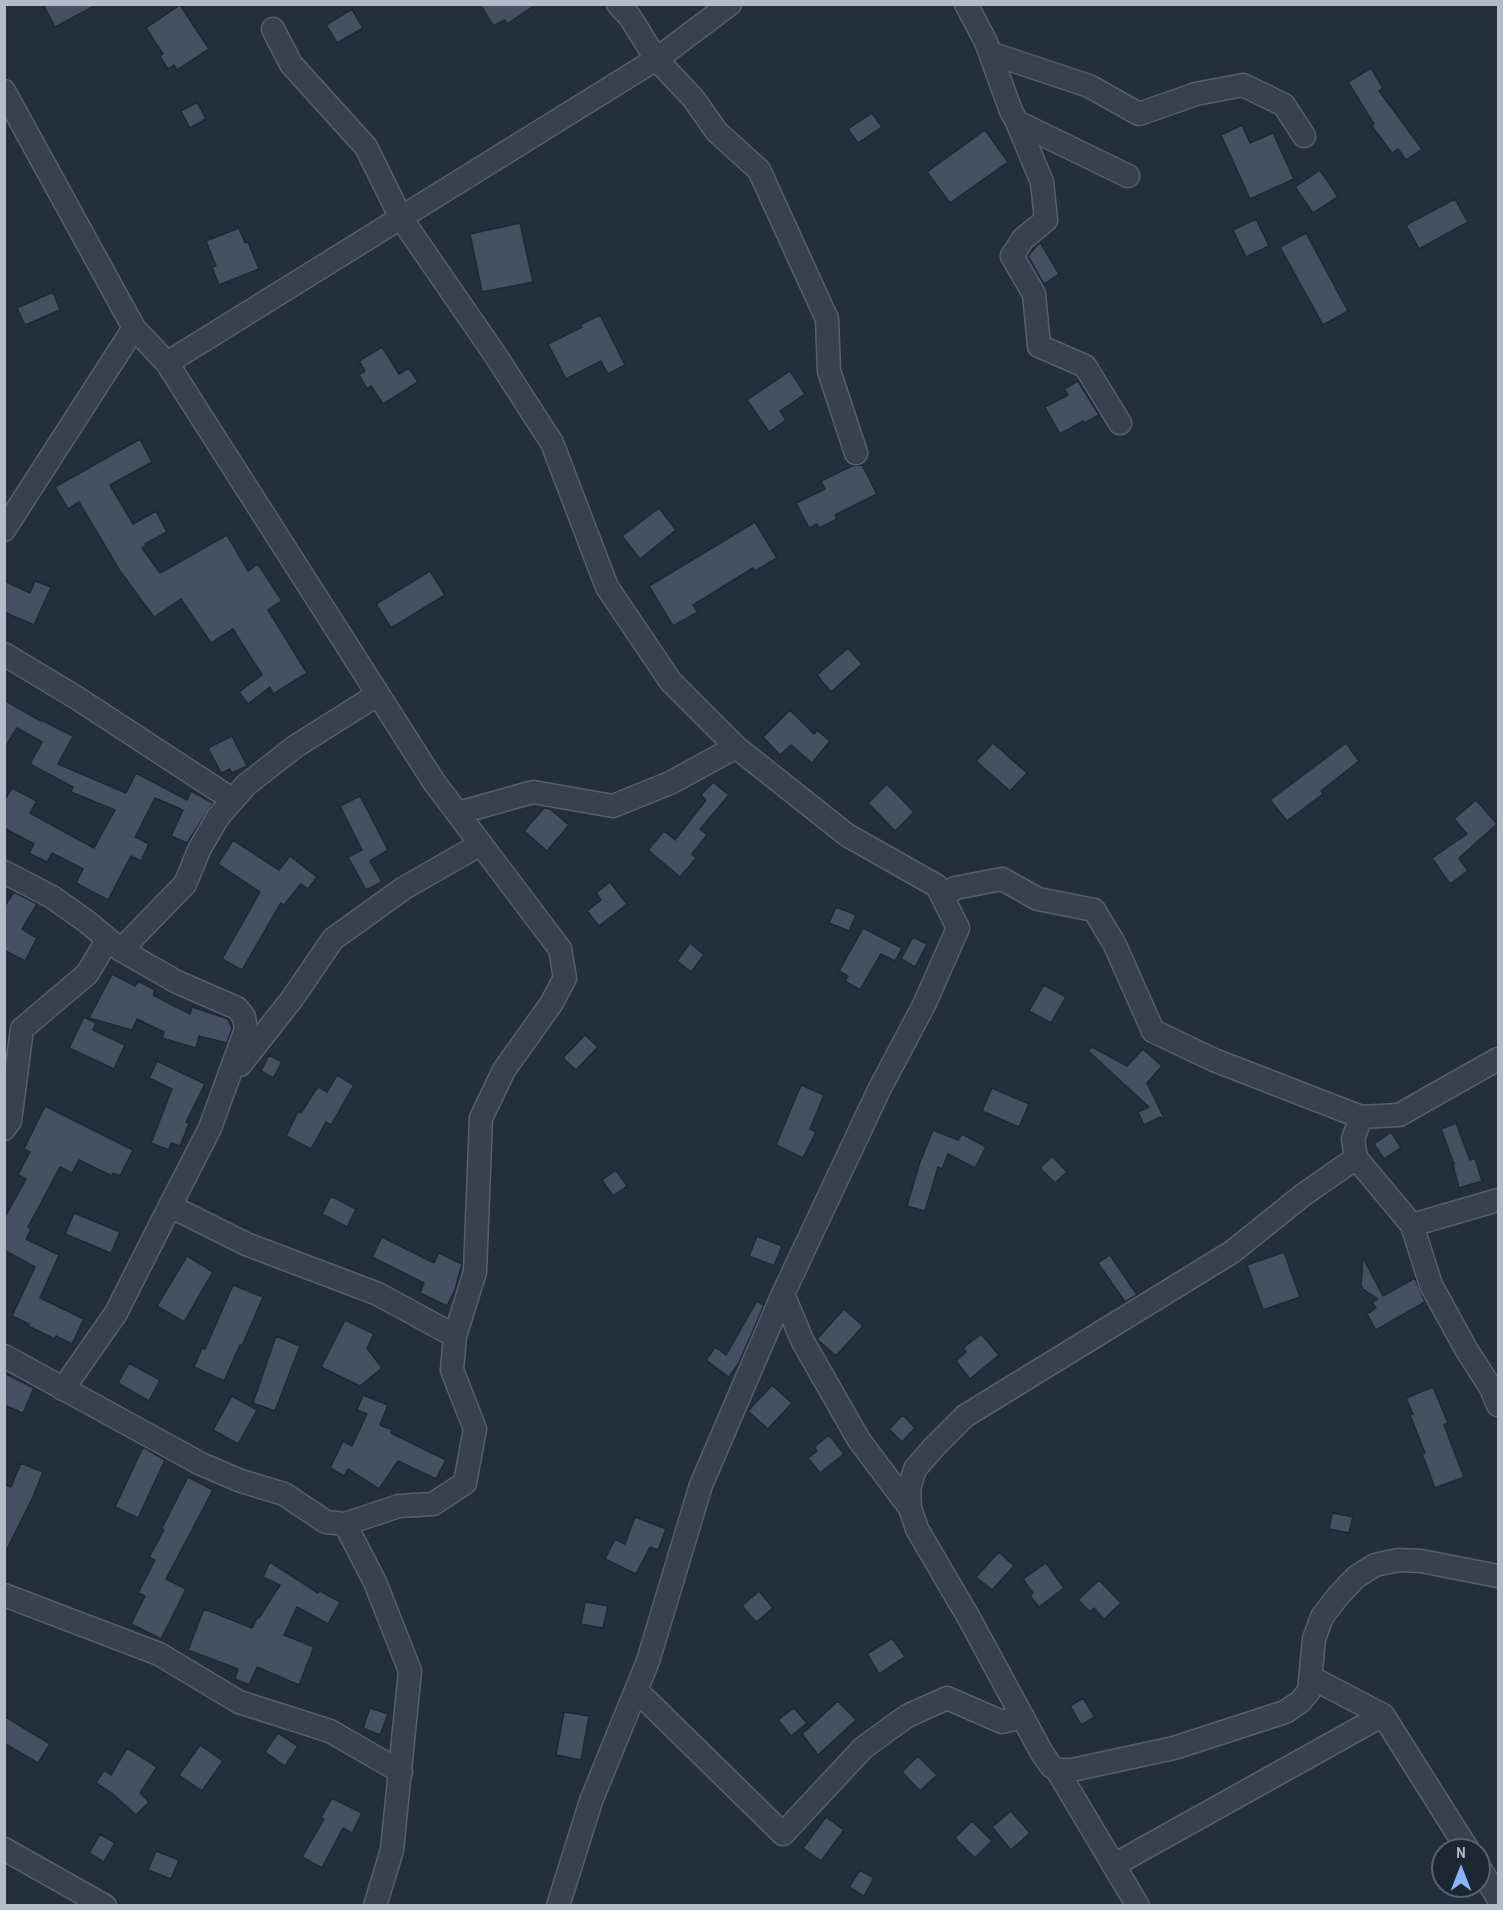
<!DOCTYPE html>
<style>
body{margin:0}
#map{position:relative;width:1503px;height:1910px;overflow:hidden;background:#242f3e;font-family:"Archivo Narrow",sans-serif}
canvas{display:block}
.frame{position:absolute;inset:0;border:6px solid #b4bcc9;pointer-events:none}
.north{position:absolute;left:1431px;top:1838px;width:60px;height:60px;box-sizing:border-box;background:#1d2633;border:2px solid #59626f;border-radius:50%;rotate:0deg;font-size:16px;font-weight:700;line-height:24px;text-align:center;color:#b4bcc9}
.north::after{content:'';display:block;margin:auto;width:21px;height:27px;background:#8ab4f8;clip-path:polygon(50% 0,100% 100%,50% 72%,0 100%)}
</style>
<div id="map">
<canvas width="1503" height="1910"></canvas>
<div class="frame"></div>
<div class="north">N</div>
</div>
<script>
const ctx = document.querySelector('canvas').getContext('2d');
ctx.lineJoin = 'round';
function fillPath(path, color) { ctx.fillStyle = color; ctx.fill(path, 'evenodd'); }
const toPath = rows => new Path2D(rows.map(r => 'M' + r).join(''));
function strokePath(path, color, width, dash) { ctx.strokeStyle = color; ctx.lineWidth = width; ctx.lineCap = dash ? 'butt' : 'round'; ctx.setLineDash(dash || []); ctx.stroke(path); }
const building = toPath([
 [43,4,98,4,55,27,43,4],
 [480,4,537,4,507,24,505,20,493,26,480,4],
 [180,5,209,49,177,70,174,65,168,69,160,56,163,54,146,28,180,5],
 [352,9,363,28,337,43,326,25,352,9],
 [1371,68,1383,88,1379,91,1422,149,1406,160,1398,149,1392,153,1372,126,1374,124,1348,82,1371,68],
 [197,102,206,119,190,128,181,111,197,102],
 [872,113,882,127,858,143,848,129,872,113],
 [1242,125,1250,143,1273,133,1294,179,1250,199,1221,135,1242,125],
 [985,130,1008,162,950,203,927,172,985,130],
 [1320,170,1338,197,1313,213,1295,187,1320,170],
 [1455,199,1468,222,1419,249,1406,225,1455,199],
 [1256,219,1269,246,1246,257,1233,230,1256,219],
 [520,223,533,282,482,292,470,234,520,223],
 [239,228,245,243,248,242,259,269,219,285,212,267,216,266,206,241,239,228],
 [1306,233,1348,311,1323,325,1280,247,1306,233],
 [1040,242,1059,274,1044,284,1028,256,1040,242],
 [53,292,60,310,25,325,17,308,53,292],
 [600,315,625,365,608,374,601,361,566,379,548,344,582,327,580,325,600,315],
 [382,347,399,374,409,368,418,382,383,404,371,386,367,389,359,375,365,371,359,361,382,347],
 [790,371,805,394,780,411,786,420,769,432,747,400,790,371],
 [1078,381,1099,415,1085,423,1083,421,1060,434,1045,407,1068,395,1064,389,1078,381],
 [140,439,152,462,110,485,133,524,156,511,167,532,145,544,146,546,142,548,160,573,227,535,248,571,258,564,282,601,268,610,307,673,273,694,270,687,248,704,239,692,262,675,233,629,211,643,181,599,154,617,120,571,79,502,68,509,55,487,140,439],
 [862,465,877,494,835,515,837,519,819,528,817,524,809,528,796,503,825,489,821,481,852,466,862,465],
 [659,508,676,530,640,559,622,536,659,508],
 [755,522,777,558,755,571,753,568,693,605,698,612,673,626,649,586,755,522],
 [430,571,445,595,391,628,376,604,430,571],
 [4,581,30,593,35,581,51,587,34,625,4,612,4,581],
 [848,648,862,664,831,692,817,675,848,648],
 [4,700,41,721,41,720,73,736,58,764,126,793,136,773,187,800,191,791,213,803,187,843,171,836,183,810,155,798,135,837,149,844,141,861,131,856,108,900,76,883,83,869,52,853,47,862,29,853,34,844,4,828,4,801,12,788,37,801,30,813,94,848,115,810,71,792,73,787,30,764,42,742,17,728,4,749,4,700],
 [790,710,814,734,817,730,830,741,812,763,791,745,780,755,763,737,790,710],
 [232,736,247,766,232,773,230,769,221,773,208,748,232,736],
 [993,743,1027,773,1010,791,976,761,993,743],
 [1346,743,1359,761,1321,791,1323,794,1287,821,1270,800,1346,743],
 [713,782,729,795,700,829,707,835,692,854,696,858,680,877,648,850,664,831,675,840,706,800,701,795,713,782],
 [887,784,914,812,895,831,868,803,887,784],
 [360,796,388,850,370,861,382,882,366,890,348,857,362,850,340,806,360,796],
 [1476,800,1497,824,1459,858,1468,871,1450,884,1432,858,1467,834,1454,819,1476,800],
 [544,808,550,809,569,825,547,851,524,831,544,808],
 [233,840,279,870,290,856,317,877,308,889,301,884,284,905,281,903,242,970,222,959,260,892,218,864,233,840],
 [610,882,627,904,599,926,587,911,601,900,596,893,610,882],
 [14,892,37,904,22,929,37,938,25,961,4,950,4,907,14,892],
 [836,907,856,915,849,931,829,923,836,907],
 [863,928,902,948,895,961,881,954,860,990,845,981,848,976,839,971,863,928],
 [913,937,927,944,915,967,901,959,913,937],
 [690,943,704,955,691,972,677,961,690,943],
 [112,974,135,986,138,981,155,990,153,995,190,1014,192,1007,228,1019,232,1028,227,1043,199,1036,196,1048,162,1038,164,1032,137,1019,132,1030,89,1018,112,974],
 [1044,985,1066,997,1051,1023,1029,1011,1044,985],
 [84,1017,96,1023,93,1030,125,1045,114,1069,69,1048,84,1017],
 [585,1035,598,1047,576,1070,563,1058,585,1035],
 [1092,1047,1127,1066,1143,1049,1162,1066,1147,1083,1165,1120,1160,1117,1144,1125,1138,1112,1149,1107,1088,1051,1092,1047],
 [269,1055,282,1062,273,1078,261,1071,269,1055],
 [157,1061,205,1084,186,1122,189,1124,180,1146,171,1143,169,1150,151,1143,172,1089,149,1078,157,1061],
 [337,1075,354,1085,331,1125,326,1122,311,1149,286,1136,298,1112,301,1113,315,1091,319,1087,327,1092,337,1075],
 [801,1085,824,1095,810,1129,816,1132,803,1158,776,1145,801,1085],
 [992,1088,1029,1104,1019,1127,982,1111,992,1088],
 [45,1106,133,1150,120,1176,113,1173,112,1176,79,1160,72,1173,60,1167,28,1227,31,1229,26,1239,59,1255,40,1298,84,1319,72,1344,56,1336,55,1339,28,1326,29,1324,12,1316,35,1267,4,1250,4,1219,26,1179,18,1175,30,1152,24,1149,45,1106],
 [1456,1123,1470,1160,1475,1158,1482,1181,1459,1188,1453,1165,1454,1164,1441,1129,1456,1123],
 [933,1130,958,1140,962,1134,986,1147,975,1168,948,1154,942,1169,938,1167,925,1211,907,1206,920,1162,933,1130],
 [1391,1132,1401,1148,1384,1159,1374,1144,1391,1132],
 [1052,1156,1067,1172,1055,1183,1040,1168,1052,1156],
 [616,1170,627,1186,613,1196,602,1180,616,1170],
 [331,1196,356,1209,347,1227,322,1214,331,1196],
 [74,1213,120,1232,111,1253,65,1234,74,1213],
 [757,1236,782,1246,774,1266,749,1256,757,1236],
 [382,1237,434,1263,439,1253,462,1264,455,1290,447,1306,420,1293,424,1283,372,1257,382,1237],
 [1284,1252,1300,1297,1263,1310,1247,1265,1284,1252],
 [1110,1255,1137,1295,1125,1302,1098,1263,1110,1255],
 [187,1256,213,1272,184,1322,157,1306,187,1256],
 [1363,1258,1383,1296,1415,1278,1425,1302,1376,1330,1367,1314,1376,1308,1372,1302,1378,1299,1363,1289,1361,1286,1363,1258],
 [233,1285,263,1297,242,1346,240,1345,224,1381,194,1367,202,1348,205,1349,233,1285],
 [757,1301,764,1305,739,1363,729,1377,706,1360,715,1347,726,1355,757,1301],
 [844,1309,863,1326,836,1356,817,1339,844,1309],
 [345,1320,374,1334,367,1348,382,1368,360,1386,321,1367,345,1320],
 [981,1334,999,1355,970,1379,956,1361,966,1352,963,1348,981,1334],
 [276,1336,300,1346,275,1411,253,1403,276,1336],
 [129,1363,160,1380,149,1401,118,1383,129,1363],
 [4,1373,34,1388,23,1413,4,1405,4,1373],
 [772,1385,792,1403,768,1429,748,1411,772,1385],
 [1433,1387,1448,1423,1444,1425,1464,1477,1435,1488,1422,1454,1425,1453,1410,1415,1413,1414,1406,1398,1433,1387],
 [363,1395,388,1405,380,1425,392,1430,391,1433,446,1460,436,1479,398,1461,379,1489,348,1469,344,1476,330,1468,343,1441,352,1446,367,1414,357,1410,363,1395],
 [232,1396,257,1410,238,1444,213,1430,232,1396],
 [903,1415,915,1428,902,1442,889,1429,903,1415],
 [829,1435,844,1454,820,1473,808,1458,817,1451,814,1447,829,1435],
 [143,1447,165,1460,138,1518,115,1507,143,1447],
 [21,1463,43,1472,33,1497,4,1555,4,1484,11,1487,21,1463],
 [188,1477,213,1490,166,1579,186,1589,161,1639,131,1624,145,1596,138,1593,155,1560,149,1557,164,1530,162,1528,188,1477],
 [1332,1513,1353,1517,1349,1533,1329,1529,1332,1513],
 [635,1517,666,1529,658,1550,650,1547,636,1574,605,1559,615,1539,625,1544,635,1517],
 [999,1552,1014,1566,992,1590,976,1577,999,1552],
 [270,1562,318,1593,320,1591,340,1602,328,1624,297,1607,284,1635,314,1647,299,1685,257,1667,249,1685,235,1679,238,1669,188,1650,204,1609,252,1628,257,1618,259,1618,280,1585,263,1577,270,1562],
 [1046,1563,1064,1588,1039,1607,1030,1596,1033,1593,1023,1579,1046,1563],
 [1099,1580,1121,1603,1104,1619,1094,1608,1090,1612,1078,1600,1099,1580],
 [759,1591,773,1608,756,1622,742,1606,759,1591],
 [585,1602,608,1606,603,1628,581,1624,585,1602],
 [892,1638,905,1657,879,1674,867,1654,892,1638],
 [1083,1698,1095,1717,1081,1725,1070,1706,1083,1698],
 [838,1701,856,1720,818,1755,802,1734,838,1701],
 [370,1708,388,1714,380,1735,363,1728,370,1708],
 [794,1708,807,1723,791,1736,778,1720,794,1708],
 [564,1712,589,1716,581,1760,556,1755,564,1712],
 [4,1716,50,1744,38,1763,4,1743,4,1716],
 [278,1733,298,1746,285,1766,265,1752,278,1733],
 [200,1745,223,1761,202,1791,179,1775,200,1745],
 [127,1748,157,1767,140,1793,149,1802,136,1815,113,1794,96,1783,104,1770,111,1775,127,1748],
 [918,1756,937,1775,920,1791,902,1772,918,1756],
 [332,1798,362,1813,352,1833,343,1828,322,1868,302,1857,324,1819,321,1818,332,1798],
 [1011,1811,1030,1833,1011,1850,992,1827,1011,1811],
 [826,1817,844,1830,821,1861,803,1848,826,1817],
 [972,1821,992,1841,975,1858,955,1838,972,1821],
 [100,1834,115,1843,104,1862,89,1853,100,1834],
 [156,1851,179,1860,171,1879,148,1870,156,1851],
 [860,1870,874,1878,864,1896,849,1887,860,1870]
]);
const street = toPath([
 [618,4,630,17,656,59,693,98,717,132,759,170,827,319,829,371,856,453],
 [966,4,986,42,1011,111,1017,122,1128,176],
 [273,29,291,64,366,147,401,218,496,356,552,443,607,587,671,682,736,747],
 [990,53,1089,86,1139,114,1196,94,1243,85,1284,105,1304,136],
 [4,91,134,328,167,363,434,782,560,949,565,978,551,1004,504,1070,481,1118,475,1272,455,1336,452,1370,475,1429,465,1483,433,1504,399,1506,345,1524,326,1522,284,1494,241,1481,201,1464,4,1356],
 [1017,122,1042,182,1046,220,1023,239,1012,256,1034,294,1039,346,1085,366,1120,423],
 [167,363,658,58,730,4],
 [4,530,134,328],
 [4,654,77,698,233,800],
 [458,813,533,792,613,806,670,783,736,747,847,835,937,886,958,928,924,1005,879,1090,783,1294,701,1485,648,1661,591,1801,558,1906],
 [4,872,52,897,86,921,121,950,177,982,237,1008,244,1017,246,1029,210,1128,170,1206,116,1313,63,1389],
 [943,898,955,888,1002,879,1038,899,1094,910,1114,943,1153,1031,1214,1060,1361,1117],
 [121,950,185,884,200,848,218,817,246,785,296,746,377,695],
 [240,1065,292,999,333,939,404,888,481,844],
 [4,1129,10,1121,22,1029,87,974,108,939],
 [1356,1158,1353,1139,1361,1117,1399,1115,1498,1059],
 [1498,1200,1412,1225,1356,1158,1303,1195,1232,1252,965,1416,935,1446,915,1469,909,1489,910,1508,917,1529,969,1618,1042,1753,1051,1766,1057,1770,1072,1770,1174,1748,1285,1712,1300,1702,1309,1691,1314,1639,1322,1617,1338,1596,1356,1577,1375,1565,1398,1560,1421,1561,1498,1576],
 [170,1206,246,1244,378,1294,455,1336],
 [1412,1225,1431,1285,1466,1349,1491,1388,1498,1405],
 [783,1294,802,1340,859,1440,910,1508],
 [345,1524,375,1582,410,1671,392,1850,375,1906],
 [4,1595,159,1654,239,1702,330,1731,401,1772],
 [1312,1678,1383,1715],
 [636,1690,783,1834,863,1748,907,1716,947,1698,1002,1722,1023,1717],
 [1057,1770,1138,1906],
 [4,1849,105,1906],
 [1114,1865,1383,1715,1468,1850],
 [1479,1867,1498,1898]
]);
fillPath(building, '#455162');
strokePath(building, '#1f2835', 1.5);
strokePath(street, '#565f6c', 25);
strokePath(street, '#38414e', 22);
</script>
